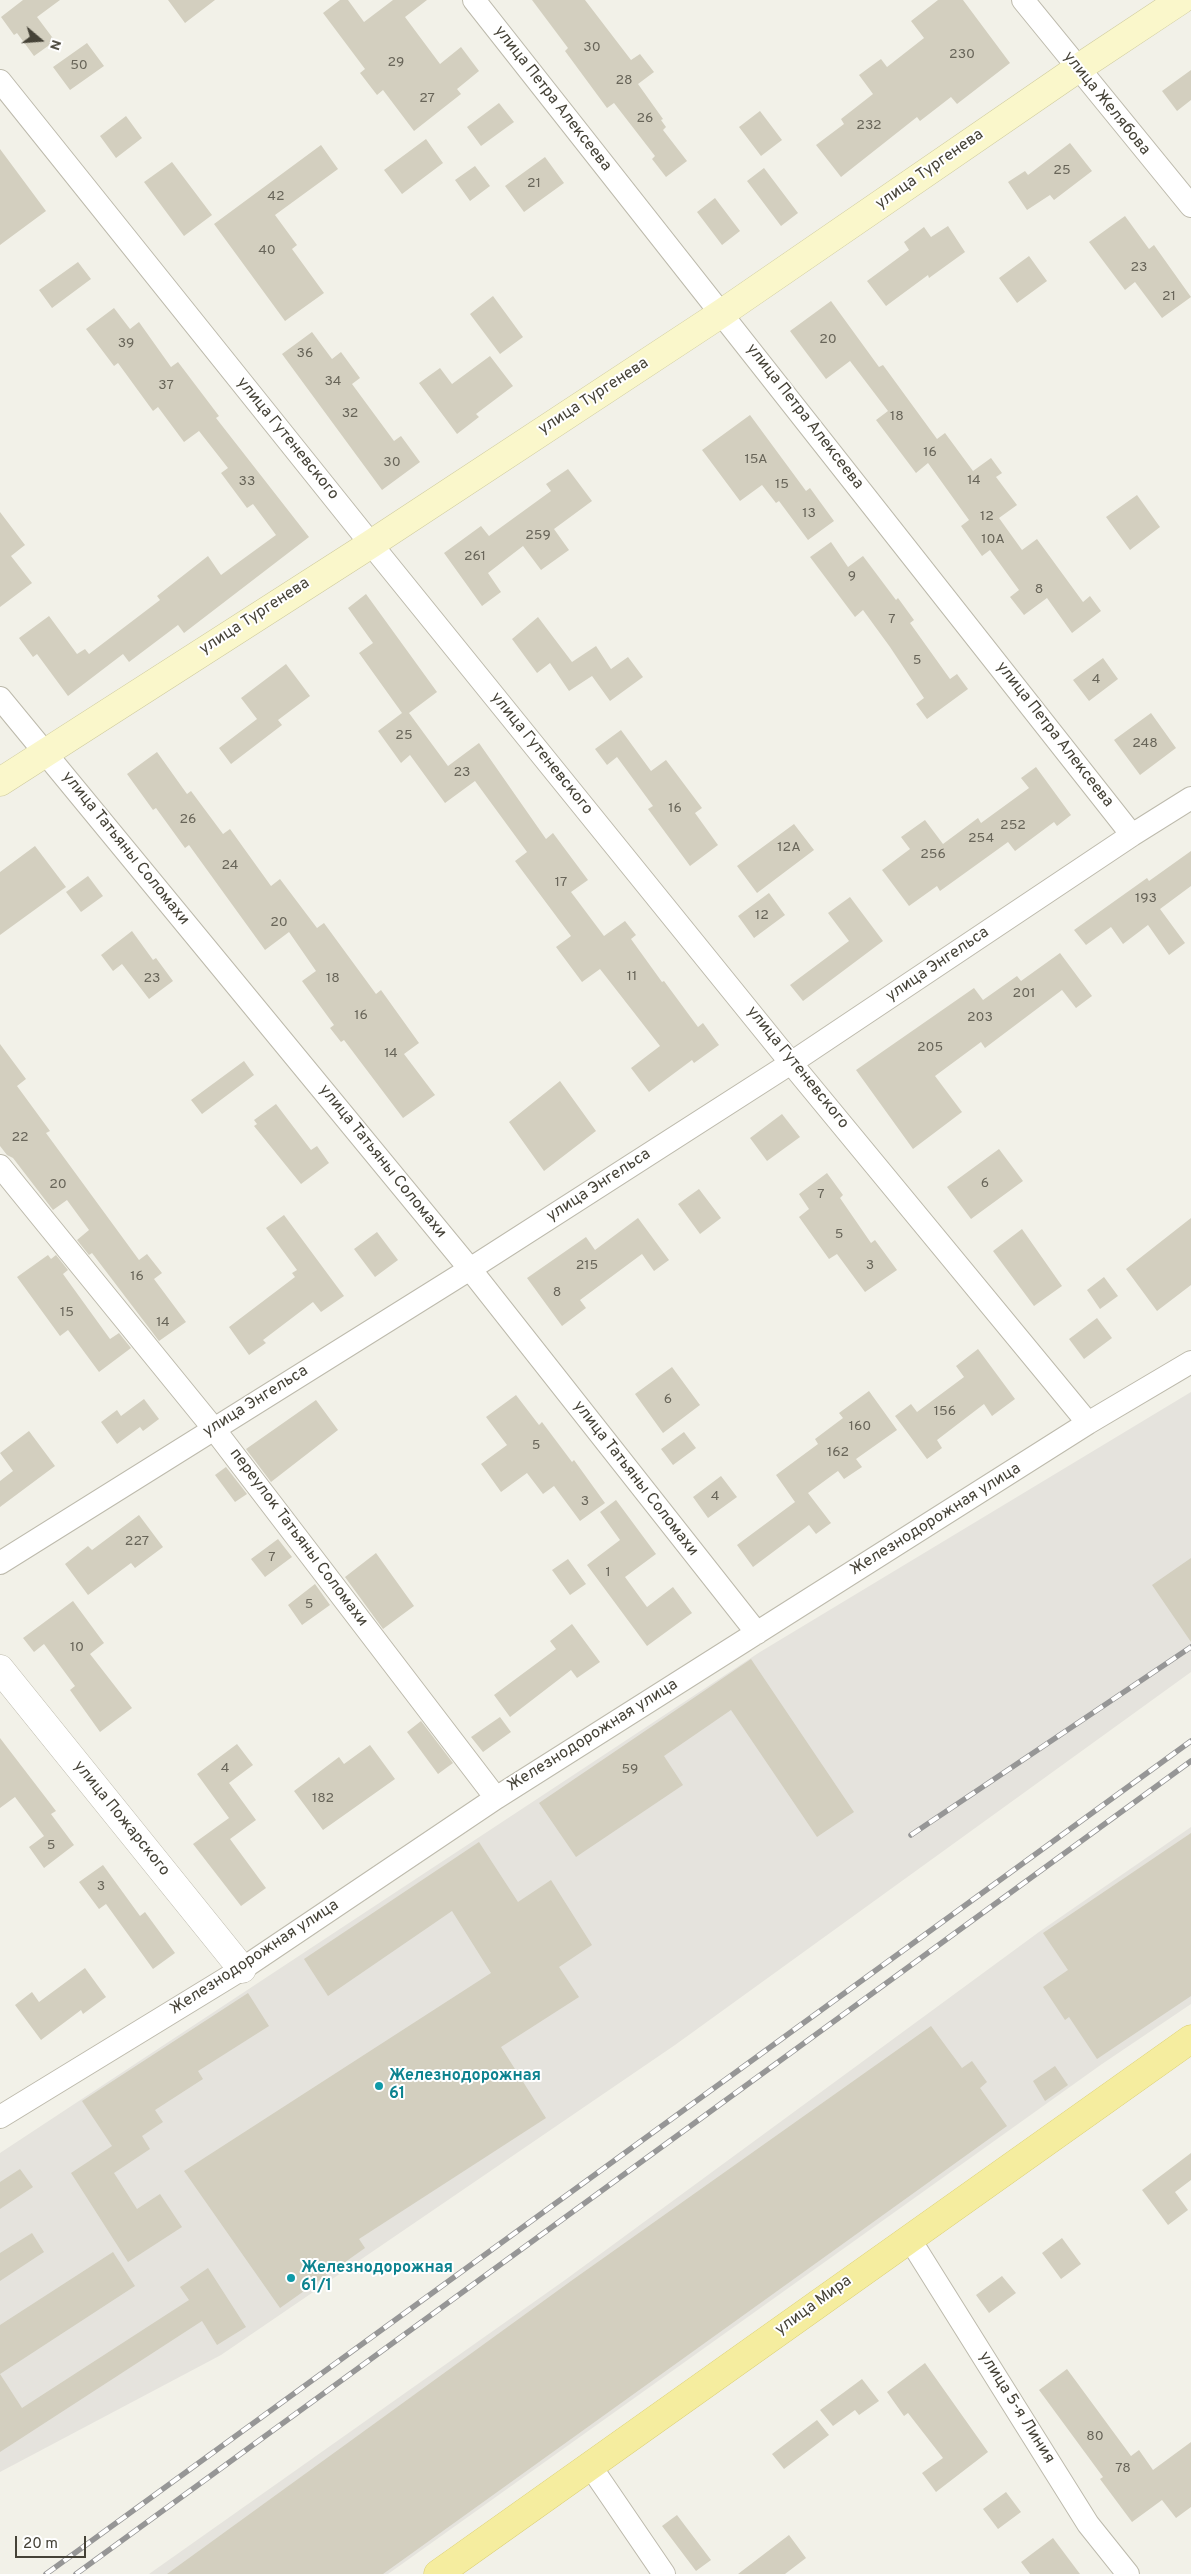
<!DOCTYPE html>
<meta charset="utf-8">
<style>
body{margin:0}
#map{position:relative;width:1191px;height:2574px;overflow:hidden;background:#f2f1e8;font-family:Overpass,sans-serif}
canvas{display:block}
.north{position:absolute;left:15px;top:15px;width:50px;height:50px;-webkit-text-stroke:4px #fff;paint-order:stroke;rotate:108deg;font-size:14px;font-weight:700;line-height:20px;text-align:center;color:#454237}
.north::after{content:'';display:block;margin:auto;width:18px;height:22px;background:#454237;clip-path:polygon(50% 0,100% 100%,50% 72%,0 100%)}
.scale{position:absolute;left:15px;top:2536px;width:71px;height:22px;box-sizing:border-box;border:2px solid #454237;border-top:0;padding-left:6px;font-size:15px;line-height:18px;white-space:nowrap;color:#454237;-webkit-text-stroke:4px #fff;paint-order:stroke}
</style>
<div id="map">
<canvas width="1191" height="2574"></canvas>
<div class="north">N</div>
<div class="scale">20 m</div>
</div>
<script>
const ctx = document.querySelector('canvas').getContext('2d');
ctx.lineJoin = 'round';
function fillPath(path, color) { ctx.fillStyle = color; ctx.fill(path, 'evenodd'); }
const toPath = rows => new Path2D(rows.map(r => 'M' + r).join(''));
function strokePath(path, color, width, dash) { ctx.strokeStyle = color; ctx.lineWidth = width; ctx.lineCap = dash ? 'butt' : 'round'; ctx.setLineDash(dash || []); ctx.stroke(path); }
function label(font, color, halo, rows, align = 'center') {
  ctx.font = font + ' Overpass,sans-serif'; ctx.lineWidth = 4; ctx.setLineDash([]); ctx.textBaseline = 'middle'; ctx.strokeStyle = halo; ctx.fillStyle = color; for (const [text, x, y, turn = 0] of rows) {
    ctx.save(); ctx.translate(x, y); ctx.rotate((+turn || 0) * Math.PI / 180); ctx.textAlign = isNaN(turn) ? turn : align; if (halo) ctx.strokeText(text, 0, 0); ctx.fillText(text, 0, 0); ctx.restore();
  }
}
const industrial = toPath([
 [1191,1392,1191,1672,675,2045,221,2355,0,2472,0,2153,760,1652],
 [1191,1827,1191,2004,1102,2064,388,2574,149,2574,565,2280,1039,1932]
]);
const building = toPath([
 [23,0,60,0,37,17,55,41,34,56,17,33,14,35,1,17],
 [168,0,215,0,185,23],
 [340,0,348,0,364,22,393,0,427,0,405,17,440,64,461,47,479,71,457,89,461,94,414,131,383,90,377,95,360,73,365,69,323,13],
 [532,0,585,0,631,60,640,54,654,72,638,84,663,119,661,120,666,127,663,130,687,161,666,177,652,159,655,156,614,103,607,108,565,51,568,48],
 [938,0,963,0,1010,63,957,104,951,97,920,121,917,117,841,177,816,145,844,124,841,119,873,94,859,75,881,59,887,67,924,38,911,21],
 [87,43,104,66,70,90,53,67],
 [1191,70,1191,100,1177,111,1162,91],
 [499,103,514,122,481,146,467,127],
 [760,111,782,140,761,156,739,127],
 [126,116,142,138,116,158,100,136],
 [426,139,443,163,402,194,384,170],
 [1070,143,1092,171,1054,200,1050,195,1027,210,1008,182,1025,171,1028,175],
 [321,145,338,169,275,215,297,245,292,249,324,293,285,321,214,224],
 [0,149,46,211,0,245],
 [545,157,564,183,524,212,505,186],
 [172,162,212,215,184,236,144,182],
 [475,166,490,186,470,201,455,180],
 [764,168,798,213,781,226,747,181],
 [715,198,740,231,722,245,697,212],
 [1125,216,1149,249,1154,245,1191,297,1162,318,1135,282,1125,290,1089,242],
 [948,226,965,252,929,278,928,275,886,306,867,281,909,250,904,242,924,227,931,237],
 [1029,256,1047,281,1017,303,999,278],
 [78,262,91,279,52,308,39,290],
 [493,296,523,337,500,354,470,314],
 [831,301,879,367,883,365,937,439,945,433,973,471,991,458,1002,473,996,477,1017,505,999,518,1022,550,1037,539,1083,602,1090,596,1101,611,1072,633,1047,598,1024,615,1010,597,1019,590,990,550,982,556,961,526,969,520,928,463,916,473,876,420,888,411,850,361,826,379,790,331],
 [114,308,130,329,139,322,171,367,178,362,219,416,216,418,309,537,184,633,178,625,129,662,123,654,68,696,37,654,33,657,19,638,49,616,77,654,85,649,89,654,160,600,157,596,208,556,221,575,276,535,253,504,247,508,221,473,228,468,199,431,184,442,158,407,153,411,118,363,114,366,86,329],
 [312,332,332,359,341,352,360,378,352,384,394,441,401,436,420,462,382,490,282,354],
 [490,356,513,386,476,414,479,417,457,434,419,383,440,368,452,384],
 [750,415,806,491,810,488,834,521,808,540,779,501,776,503,762,485,740,501,702,450],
 [568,469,592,501,554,529,569,550,541,570,523,546,488,573,501,592,482,606,444,553,481,526,489,536,551,491,546,484],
 [1137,495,1160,527,1130,550,1106,517],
 [0,512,25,545,11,556,32,583,0,607],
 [831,542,848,567,863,556,896,600,898,598,914,620,910,623,950,679,957,674,968,689,927,719,916,704,924,698,890,647,863,610,855,617,810,557],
 [366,594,437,692,409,713,448,766,479,743,546,839,553,833,588,880,571,892,604,936,625,921,636,935,631,939,662,982,664,981,698,1027,703,1023,719,1045,694,1063,692,1060,649,1092,631,1068,660,1046,600,969,582,982,556,947,571,936,515,861,527,852,475,781,445,803,410,755,401,763,378,731,402,713,359,653,373,643,348,608],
 [538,617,572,662,596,646,611,669,628,657,643,677,610,701,592,676,569,691,550,663,537,673,512,639],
 [1103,658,1118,679,1089,701,1073,680],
 [286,664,310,696,278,720,282,725,231,764,219,748,257,719,241,698],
 [1151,713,1176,748,1140,775,1114,740],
 [621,730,651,771,666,760,702,808,695,813,718,845,690,866,648,809,653,806,617,757,607,765,595,749],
 [157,752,187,794,191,791,223,834,230,829,271,886,280,879,317,928,324,923,376,994,381,990,419,1043,404,1054,435,1095,403,1118,344,1040,341,1042,330,1028,334,1025,302,981,316,971,289,932,265,950,189,845,185,848,156,808,153,810,127,774],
 [1036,767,1071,815,1057,826,1054,822,1015,851,1008,842,940,891,937,886,909,906,882,870,910,849,901,837,925,820,943,844,978,818,981,823,1029,788,1021,778],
 [794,824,814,850,757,893,737,866],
 [35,846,66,887,0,935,0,872],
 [1191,851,1191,886,1160,909,1185,943,1169,955,1148,925,1123,944,1111,927,1086,945,1074,930,1147,878,1149,881],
 [88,876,103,896,81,912,66,892],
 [769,893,785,915,754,938,738,916],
 [850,897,883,941,803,1001,790,985,849,941,828,913],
 [132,931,153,960,156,958,173,981,149,999,122,964,113,971,101,955],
 [1060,953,1092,996,1076,1008,1062,990,985,1048,981,1042,935,1076,962,1112,913,1149,856,1070,974,988,983,1000,1017,976,1021,981],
 [0,1044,26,1079,17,1086,50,1131,46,1133,139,1260,147,1254,162,1273,154,1279,186,1322,159,1341,92,1253,89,1255,77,1240,89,1230,67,1200,53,1210,13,1158,7,1155,0,1146],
 [244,1061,254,1075,202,1114,191,1100],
 [560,1081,596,1131,544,1171,509,1122],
 [276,1104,311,1150,317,1146,329,1163,301,1184,254,1126,257,1124,254,1120],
 [782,1114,800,1137,767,1161,750,1138],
 [999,1149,1023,1181,971,1219,947,1187],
 [827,1173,843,1195,840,1198,871,1243,875,1240,897,1270,865,1292,837,1254,829,1259,799,1217,809,1209,799,1194],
 [699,1189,721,1218,700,1234,678,1204],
 [284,1215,344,1296,321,1312,313,1302,263,1340,266,1343,249,1355,229,1327,295,1277,292,1273,297,1270,266,1228],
 [638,1218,669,1260,654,1271,642,1254,580,1300,586,1308,562,1326,527,1278,586,1237,595,1250],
 [1191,1218,1191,1285,1157,1311,1126,1269],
 [1022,1229,1062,1286,1034,1306,993,1251],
 [377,1232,398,1260,375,1277,354,1249],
 [48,1255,51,1259,56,1255,68,1270,63,1274,110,1339,119,1333,131,1348,99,1372,68,1330,60,1336,17,1277],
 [1104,1277,1118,1296,1100,1309,1087,1290],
 [1097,1318,1112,1338,1084,1359,1069,1339],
 [978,1349,1015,1399,992,1416,984,1404,937,1440,942,1448,927,1459,895,1416,911,1404,917,1412,964,1377,956,1366],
 [672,1367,700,1405,663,1433,635,1394],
 [869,1391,897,1430,856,1459,862,1467,844,1479,838,1471,808,1493,831,1523,816,1534,809,1525,753,1567,737,1545,795,1502,776,1475,818,1444,815,1439,843,1418,839,1413],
 [516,1395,539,1425,542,1422,572,1462,574,1460,605,1503,580,1521,554,1486,543,1494,527,1473,501,1492,481,1464,507,1445,486,1417],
 [144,1399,159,1419,143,1431,140,1427,117,1444,101,1422,117,1410,121,1416],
 [316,1400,338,1430,271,1482,246,1449],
 [29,1431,55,1466,0,1507,0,1481,13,1471,0,1453],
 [684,1432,696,1448,673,1465,661,1449],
 [226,1467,247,1494,235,1502,215,1475],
 [721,1476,737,1497,708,1518,693,1497],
 [616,1500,656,1554,625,1577,647,1607,673,1587,692,1613,647,1646,587,1565,620,1540,600,1512],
 [139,1515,163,1547,135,1568,131,1563,88,1595,65,1564,88,1546,92,1550],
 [278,1539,292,1557,265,1577,251,1559],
 [376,1553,414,1606,383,1629,345,1577],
 [1191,1558,1191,1642,1152,1585],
 [568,1559,586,1584,570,1595,552,1570],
 [315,1584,330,1605,302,1625,288,1605],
 [73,1601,104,1643,90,1654,132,1708,100,1732,70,1690,75,1686,44,1644,34,1652,23,1638],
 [572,1624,600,1662,577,1678,571,1670,510,1717,494,1695,556,1649,550,1641],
 [751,1659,854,1812,817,1837,731,1710,664,1756,683,1785,576,1857,539,1803],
 [500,1717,511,1732,483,1752,471,1737],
 [421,1721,453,1763,438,1774,407,1732],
 [0,1738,56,1811,51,1814,74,1845,44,1868,29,1847,44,1836,15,1797,0,1808],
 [237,1744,253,1765,229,1783,256,1820,230,1839,266,1888,241,1906,193,1844,229,1818,197,1774],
 [370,1745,395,1779,323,1830,294,1791,339,1757,344,1764],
 [1191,1833,1191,1996,1097,2059,1069,2017,1065,2020,1043,1987,1068,1970,1043,1933],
 [479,1842,518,1902,551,1880,592,1945,559,1967,579,1997,501,2047,546,2118,359,2239,365,2248,280,2308,184,2171,491,1973,452,1911,328,1996,304,1959],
 [103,1865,140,1916,145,1912,175,1953,153,1969,106,1904,99,1909,79,1882],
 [85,1968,106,1997,83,2014,81,2010,41,2040,15,2005,32,1992,39,2002],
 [248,1993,269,2026,198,2071,203,2079,155,2110,163,2122,142,2136,150,2149,114,2173,137,2209,160,2194,182,2227,128,2262,71,2173,112,2146,82,2101],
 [931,2026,962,2068,972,2061,987,2082,980,2088,1007,2126,383,2574,167,2574,571,2281],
 [1055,2066,1068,2085,1045,2101,1033,2081],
 [1191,2153,1191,2180,1175,2192,1188,2210,1168,2225,1142,2190],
 [20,2169,33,2187,0,2209,0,2182],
 [32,2233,44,2252,0,2281,0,2253],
 [1062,2238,1081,2264,1061,2279,1042,2253],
 [113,2252,135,2286,0,2374,22,2408,189,2300,180,2287,208,2268,246,2327,217,2345,202,2321,0,2452,0,2325],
 [1002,2276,1016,2293,989,2313,976,2295],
 [925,2363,988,2452,936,2492,922,2473,943,2458,908,2413,904,2416,887,2392],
 [1067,2369,1131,2456,1139,2450,1153,2470,1191,2442,1191,2507,1176,2518,1162,2500,1132,2522,1100,2479,1103,2477,1039,2390],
 [862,2379,879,2401,859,2415,855,2410,833,2426,820,2410],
 [817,2420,829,2435,784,2469,772,2454],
 [1006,2492,1021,2512,998,2529,983,2509],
 [677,2515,711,2560,696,2571,662,2526],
 [789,2535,806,2558,785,2574,738,2574],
 [1053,2538,1080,2574,1030,2574,1021,2562]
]);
const minor = toPath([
 [474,0,1132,835],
 [1023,0,1191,206],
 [0,81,371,544,791,1063,1088,1423],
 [0,698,470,1269,757,1633],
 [0,1166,214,1429,496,1798],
 [0,1563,470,1269,791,1063,1132,835,1191,798],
 [0,2117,242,1969,496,1798,1088,1423,1191,1362],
 [909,2238,1088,2524,1128,2574],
 [591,2467,664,2574]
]);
const tertiary = toPath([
 [0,1669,242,1969]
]);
const secondary = toPath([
 [0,782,371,544,722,313,1077,69,1181,0]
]);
const primary = toPath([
 [438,2574,1191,2039]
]);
const rail = toPath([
 [911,1835,1191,1647],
 [46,2574,1191,1741],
 [76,2574,1191,1761]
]);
const markers = [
 [379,2086,5,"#0f9aa8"],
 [291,2278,5,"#0f9aa8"]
];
const numberNames = [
 ["30",592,48],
 ["230",962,55],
 ["29",396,63],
 ["50",79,66],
 ["28",624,81],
 ["27",427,99],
 ["26",645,119],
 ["232",869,126],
 ["25",1062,171],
 ["21",534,184],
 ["42",276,197],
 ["40",267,251],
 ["23",1139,268],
 ["21",1169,297],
 ["20",828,340],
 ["39",126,344],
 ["36",305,354],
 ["34",333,382],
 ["37",166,386],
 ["32",350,414],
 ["18",897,417],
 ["16",930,453],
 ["15А",756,460],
 ["30",392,463],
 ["14",974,481],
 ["33",247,482],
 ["15",782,485],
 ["13",809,514],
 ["12",987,517],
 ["259",538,536],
 ["10А",993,540],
 ["261",475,557],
 ["9",852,577],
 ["8",1039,590],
 ["7",892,620],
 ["5",917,661],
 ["4",1096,680],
 ["25",404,736],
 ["248",1145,744],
 ["23",462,773],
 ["16",675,809],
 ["26",188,820],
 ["252",1013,826],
 ["254",981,839],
 ["12А",789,848],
 ["256",933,855],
 ["24",230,866],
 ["17",561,883],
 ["193",1146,899],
 ["12",762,916],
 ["20",279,923],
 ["11",632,977],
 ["23",152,979],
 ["18",333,979],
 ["201",1024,994],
 ["16",361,1016],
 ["203",980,1018],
 ["205",930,1048],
 ["14",391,1054],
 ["22",20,1138],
 ["6",985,1184],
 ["20",58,1185],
 ["7",821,1195],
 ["5",839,1235],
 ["215",587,1266],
 ["3",870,1266],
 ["16",137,1277],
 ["8",557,1293],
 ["15",67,1313],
 ["14",163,1323],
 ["6",668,1400],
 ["156",945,1412],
 ["160",860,1427],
 ["5",536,1446],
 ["162",838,1453],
 ["4",715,1497],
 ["3",585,1502],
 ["227",137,1542],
 ["7",272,1558],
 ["1",608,1573],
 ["5",309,1605],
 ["10",77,1648],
 ["4",225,1769],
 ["59",630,1770],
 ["182",323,1799],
 ["5",51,1846],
 ["3",101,1887],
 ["80",1095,2437],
 ["78",1123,2469]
];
const streetNames = [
 ["улица Петра Алексеева",552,99,52],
 ["улица Желябова",1106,104,51],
 ["улица Тургенева",930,170,-35],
 ["улица Тургенева",594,397,-33],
 ["улица Петра Алексеева",804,417,52],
 ["улица Гутеневского",287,439,51],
 ["улица Тургенева",255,617,-33],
 ["улица Петра Алексеева",1054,735,52],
 ["улица Гутеневского",541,754,51],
 ["улица Татьяны Соломахи",125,849,51],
 ["улица Энгельса",938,965,-34],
 ["улица Гутеневского",797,1068,51],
 ["улица Татьяны Соломахи",382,1162,51],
 ["улица Энгельса",599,1186,-33],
 ["улица Энгельса",256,1402,-32],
 ["улица Татьяны Соломахи",635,1479,52],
 ["Железнодорожная улица",936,1520,-32],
 ["переулок Татьяны Соломахи",298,1538,53],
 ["Железнодорожная улица",593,1736,-32],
 ["улица Пожарского",121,1819,51],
 ["Железнодорожная улица",255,1958,-33],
 ["улица Мира",814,2306,-36],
 ["улица 5-я Линия",1016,2408,58]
];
const cultureNames = [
 ["Железнодорожная",389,2077],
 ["61",389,2095],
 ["Железнодорожная",301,2269],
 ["61/1",301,2287]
];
fillPath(industrial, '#e5e3dd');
fillPath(building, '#d3cfbf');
strokePath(minor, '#bdbaac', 24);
strokePath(tertiary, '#bdbaac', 29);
strokePath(secondary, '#ceca9c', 29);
strokePath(primary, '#d9cd70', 29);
strokePath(minor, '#fff', 22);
strokePath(tertiary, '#fff', 28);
strokePath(secondary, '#faf7cb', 28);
strokePath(primary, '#f5ed9f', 28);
strokePath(rail, '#969696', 5.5);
strokePath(rail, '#fff', 4, [11]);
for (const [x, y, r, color] of markers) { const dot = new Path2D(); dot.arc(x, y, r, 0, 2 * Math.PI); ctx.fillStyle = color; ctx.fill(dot); strokePath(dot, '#fff', 2); }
label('14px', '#686559', null, numberNames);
label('16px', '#454237', '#fff', streetNames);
label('bold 16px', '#0d838f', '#fff', cultureNames, 'left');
</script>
